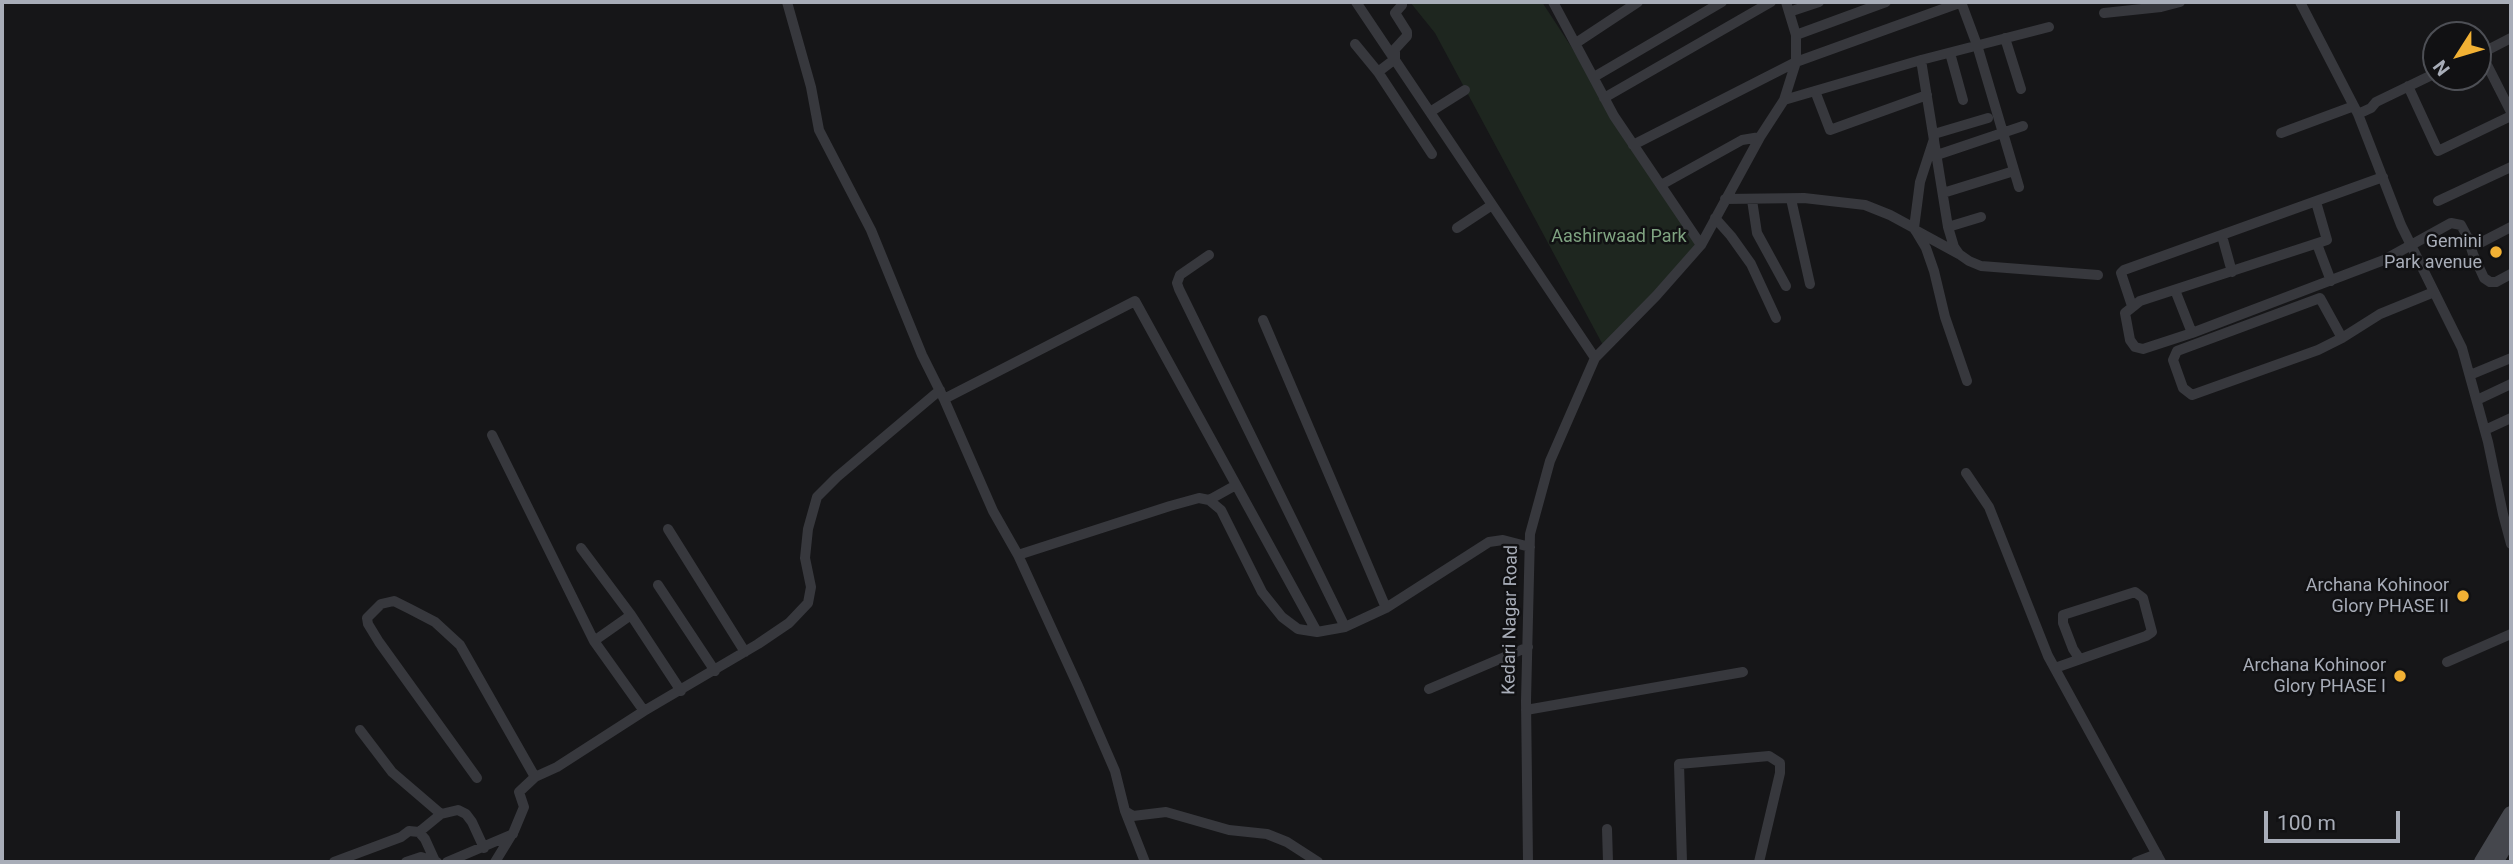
<!DOCTYPE html>
<style>
body{margin:0}
#map{position:relative;width:2513px;height:864px;overflow:hidden;background:#161618;font-family:Roboto,sans-serif}
canvas{display:block}
.frame{position:absolute;inset:0;border:4px solid #a8adb8;pointer-events:none}
.north{position:absolute;left:2422px;top:21px;width:70px;height:70px;box-sizing:border-box;background:#111113;border:2px solid #4d4f55;border-radius:50%;rotate:233deg;font-size:19px;font-weight:700;line-height:28px;text-align:center;color:#a8adb8}
.north::after{content:'';display:block;margin:auto;width:24px;height:32px;background:#f2b134;clip-path:polygon(50% 0,100% 100%,50% 72%,0 100%)}
.scale{position:absolute;left:2264px;top:811px;width:136px;height:32px;box-sizing:border-box;border:4px solid #a8adb8;border-top:0;padding-left:9px;font-size:21px;line-height:24px;white-space:nowrap;color:#a8adb8;-webkit-text-stroke:5px #111113;paint-order:stroke}
</style>
<div id="map">
<canvas width="2513" height="864"></canvas>
<div class="frame"></div>
<div class="north">N</div>
<div class="scale">100 m</div>
</div>
<script>
const ctx = document.querySelector('canvas').getContext('2d');
ctx.lineJoin = 'round';
function fillPath(path, color) { ctx.fillStyle = color; ctx.fill(path, 'evenodd'); }
const toPath = rows => new Path2D(rows.map(r => 'M' + r).join(''));
function strokePath(path, color, width, dash) { ctx.strokeStyle = color; ctx.lineWidth = width; ctx.lineCap = dash ? 'butt' : 'round'; ctx.setLineDash(dash || []); ctx.stroke(path); }
function label(font, color, halo, rows, align = 'center') {
  ctx.font = font + ' Roboto,sans-serif'; ctx.lineWidth = 5; ctx.setLineDash([]); ctx.textBaseline = 'middle'; ctx.strokeStyle = halo; ctx.fillStyle = color; for (const [text, x, y, turn = 0] of rows) {
    ctx.save(); ctx.translate(x, y); ctx.rotate((+turn || 0) * Math.PI / 180); ctx.textAlign = isNaN(turn) ? turn : align; if (halo) ctx.strokeText(text, 0, 0); ctx.fillText(text, 0, 0); ctx.restore();
  }
}
const green = toPath([
 [1410,2,1542,2,1701,245,1604,347,1435,33]
]);
const street = toPath([
 [787,2,811,87,819,130,871,230,922,355,944,399,993,511,1018,555,1078,686,1115,771,1125,811,1145,862],
 [1356,2,1595,358],
 [1553,2,1614,116,1701,245],
 [1961,2,1977,45,2019,187],
 [2300,2,2358,114,2401,225,2462,348,2488,442,2503,514,2511,544],
 [1789,12,1819,2],
 [2104,13,2161,7,2180,2],
 [1796,35,1886,2],
 [2005,38,2021,89],
 [1576,43,1638,2],
 [1355,44,1378,72,1432,154],
 [1950,53,1963,100],
 [2481,53,2511,112],
 [2478,55,2511,38],
 [1921,60,1948,227,1954,247,1959,254,1969,261,1981,266,2098,275],
 [1378,72,1395,59,1395,49,1407,36,1407,32,1395,13,1402,5,1402,2],
 [1594,77,1722,2],
 [2408,86,2438,151,2511,116],
 [1815,91,1830,130,1927,95],
 [1604,98,1771,2],
 [1784,100,1921,60,2049,27],
 [1430,112,1465,90],
 [2358,114,2371,108,2376,102,2436,73],
 [2281,133,2354,106],
 [1934,134,1988,118],
 [1633,145,1796,62,1962,2],
 [1937,155,2023,126],
 [1661,185,1742,140,1760,137],
 [1943,193,2014,171],
 [1725,199,1804,198,1865,205,1890,215,1914,228,1926,248,1934,271,1945,317,1967,381],
 [1791,199,1810,284],
 [1752,200,1757,233,1786,286],
 [2438,201,2511,167],
 [2316,202,2327,240,2140,301,2125,313,2130,340,2135,347,2143,349,2192,333,2384,260,2451,223,2461,225,2468,238,2480,243,2511,227],
 [1715,218,1731,236,1751,264,1776,318],
 [1948,227,1981,217],
 [1457,228,1492,205],
 [1914,228,1920,182,1934,139],
 [1915,230,1959,254],
 [2222,236,2232,272],
 [2468,238,2473,254,2484,278,2490,282,2496,282,2511,274],
 [2317,244,2331,281],
 [1209,255,1180,275,1177,283,1179,289,1345,627],
 [2175,290,2192,333],
 [2132,306,2121,273,2124,270,2383,177],
 [1263,320,1386,608],
 [2342,338,2320,298,2177,351,2173,360,2183,388,2192,395,2318,350,2342,338,2380,314,2434,292],
 [2470,375,2511,358],
 [944,399,1135,301,1317,632],
 [2477,400,2511,384],
 [2485,430,2511,418],
 [492,435,594,641,644,711],
 [1966,473,1989,507,2048,656,2161,862],
 [1209,500,1236,485],
 [668,529,745,652],
 [581,548,631,615],
 [1018,555,1170,506,1199,498,1209,500,1221,510,1262,592,1282,617,1298,629,1317,632,1345,627,1386,608,1489,542,1503,540,1530,547],
 [658,585,715,671],
 [594,641,631,615,681,691],
 [2447,662,2511,634],
 [2055,668,2146,636,2152,632,2143,598,2135,592,2063,615,2063,623,2073,649,2079,658],
 [1429,689,1528,647],
 [1526,710,1743,672],
 [360,730,392,772,441,814],
 [477,778,379,642,368,624,367,618,381,604,394,601,410,609,435,622,460,645,535,777],
 [1125,811,1133,816,1166,812,1229,830,1267,834,1287,842,1318,862],
 [1607,829,1608,862],
 [419,832,441,814,458,810,466,814,472,822,484,848],
 [334,862,401,837,409,831,419,832,425,839,435,861],
 [406,862,421,857,437,862],
 [447,862,513,834],
 [495,862,514,831,524,807,519,792,535,777,557,767,644,711,758,644,789,623,808,603,811,587,805,558,808,529,817,497,837,477,940,390],
 [1528,862,1526,701,1530,534,1550,461,1595,358,1656,296,1701,245,1760,137,1784,100,1796,62,1796,35,1786,2],
 [1682,862,1679,764,1769,756,1780,763,1780,773,1759,862],
 [2136,862,2157,854]
]);
const secondary = toPath([
 [2482,862,2511,814],
 [2495,862,2511,836]
]);
const markers = [
 [2496,252,7,"#f2b134"],
 [2463,596,7,"#f2b134"],
 [2400,676,7,"#f2b134"]
];
const parkNames = [
 ["Aashirwaad Park",1619,237]
];
const poiNames = [
 ["Gemini",2482,242],
 ["Park avenue",2482,263],
 ["Archana Kohinoor",2449,586],
 ["Glory PHASE II",2449,607],
 ["Archana Kohinoor",2386,666],
 ["Glory PHASE I",2386,687]
];
const streetNames = [
 ["Kedari Nagar Road",1511,620,-89]
];
fillPath(green, '#1e261f');
strokePath(street, '#37383d', 10);
strokePath(secondary, '#45474d', 16);
for (const [x, y, r, color] of markers) { const dot = new Path2D(); dot.arc(x, y, r, 0, 2 * Math.PI); ctx.fillStyle = color; ctx.fill(dot); strokePath(dot, '#111113', 2.5); }
label('18px', '#7fa381', '#111113', parkNames);
label('18px', '#a8adb8', '#111113', poiNames, 'right');
label('18px', '#a8adb8', '#111113', streetNames);
</script>
